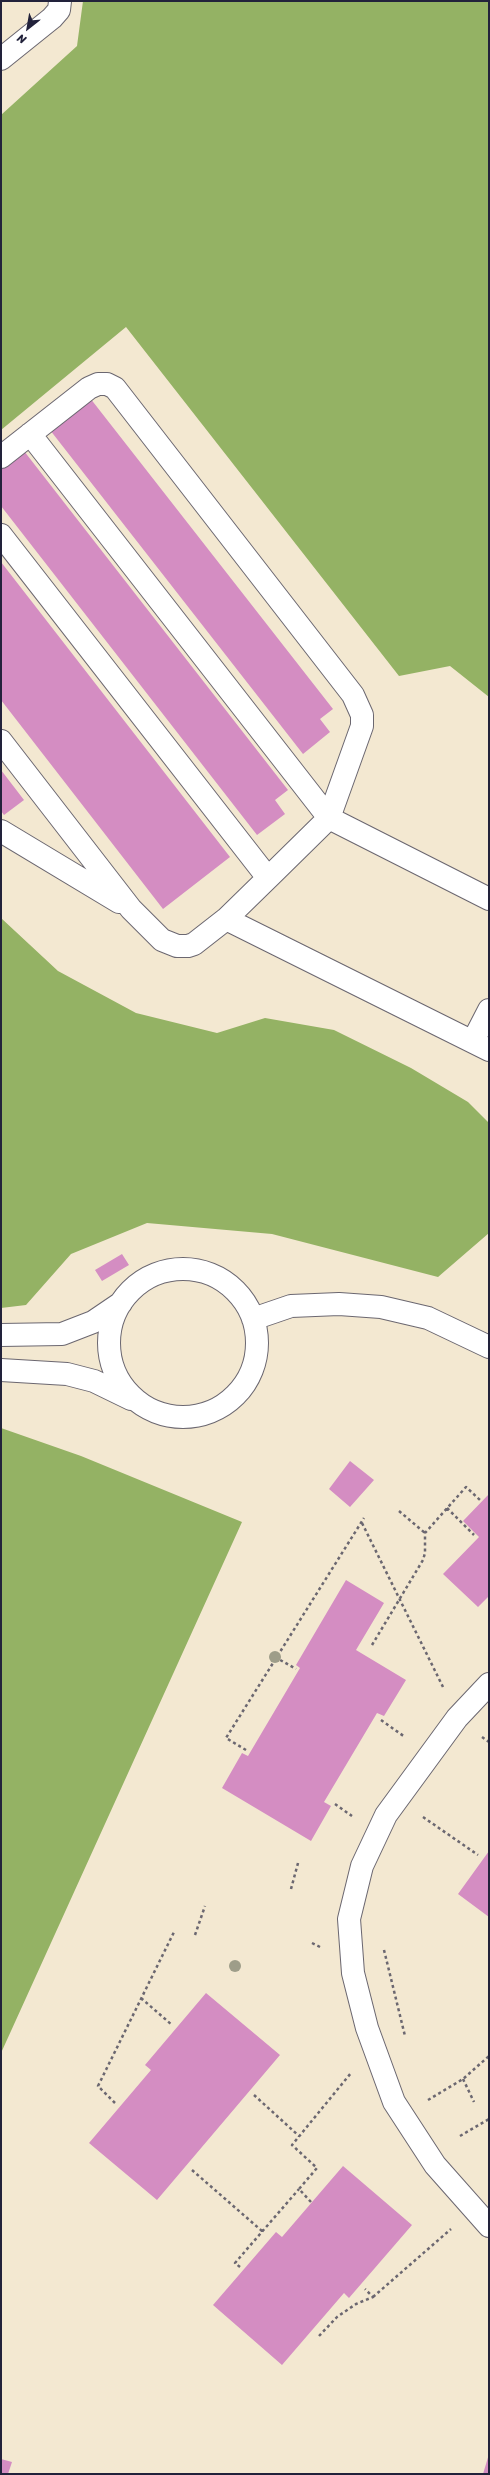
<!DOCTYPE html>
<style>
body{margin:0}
#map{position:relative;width:490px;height:2475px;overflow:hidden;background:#f3e8d1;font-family:Sriracha,sans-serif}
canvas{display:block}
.frame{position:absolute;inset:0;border:2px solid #22223b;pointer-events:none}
.north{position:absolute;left:8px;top:8px;width:40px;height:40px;-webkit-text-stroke:3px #fff;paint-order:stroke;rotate:211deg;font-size:11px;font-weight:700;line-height:16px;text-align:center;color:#22223b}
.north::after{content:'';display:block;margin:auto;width:14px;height:18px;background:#22223b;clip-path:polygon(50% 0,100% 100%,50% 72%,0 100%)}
</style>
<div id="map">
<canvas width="490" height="2475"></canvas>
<div class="frame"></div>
<div class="north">N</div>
</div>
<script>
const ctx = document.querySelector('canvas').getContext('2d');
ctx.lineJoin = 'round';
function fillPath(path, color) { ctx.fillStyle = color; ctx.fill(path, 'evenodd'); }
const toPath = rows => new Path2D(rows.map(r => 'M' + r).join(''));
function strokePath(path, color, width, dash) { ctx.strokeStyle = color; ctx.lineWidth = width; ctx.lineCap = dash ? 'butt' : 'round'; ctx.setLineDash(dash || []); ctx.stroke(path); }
const forest = toPath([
 [83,1,489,1,489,697,450,666,399,676,126,327,1,430,1,115,77,46],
 [1,918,58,971,136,1013,217,1033,265,1018,334,1030,411,1068,468,1102,489,1123,489,1233,438,1277,272,1234,147,1223,71,1254,26,1305,1,1308],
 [1,1428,81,1456,242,1522,1,2053]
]);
const building = toPath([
 [90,398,333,709,320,719,330,732,303,754,50,430],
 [24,451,288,790,275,800,285,814,257,835,1,506,1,469],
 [1,562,230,857,163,909,1,700],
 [1,770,24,800,4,815,1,811],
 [122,1254,129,1265,102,1281,95,1270],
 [350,1461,374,1480,350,1507,329,1489],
 [489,1494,489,1596,478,1607,443,1574,479,1537,463,1521],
 [346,1580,384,1603,356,1650,406,1680,384,1716,377,1713,324,1802,331,1806,311,1841,222,1788,242,1753,248,1756,300,1668,296,1665],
 [489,1851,489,1917,458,1894],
 [206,1993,280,2055,157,2200,89,2143,151,2070,145,2065],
 [343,2166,412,2225,349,2298,344,2293,282,2365,213,2305,276,2232,282,2237],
 [489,2454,489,2474,483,2474],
 [1,2459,12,2462,8,2474,1,2474]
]);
const path = toPath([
 [447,1508,474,1535],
 [399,1511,425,1533],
 [362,1523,443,1687],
 [372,1645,423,1560,425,1553,425,1533,466,1487,480,1500],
 [275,1657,296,1669],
 [381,1720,405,1737],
 [482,1737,489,1742],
 [246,1750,226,1738,364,1518],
 [335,1804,352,1816],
 [423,1817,478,1855],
 [291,1889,298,1863],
 [195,1935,205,1906],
 [312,1943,320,1947],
 [384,1950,405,2036],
 [141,1998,172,2025],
 [463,2079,474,2102],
 [254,2095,299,2136],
 [428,2100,463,2079,489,2056],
 [115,2103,98,2086,175,1930],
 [460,2136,489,2119],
 [192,2170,262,2231],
 [311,2202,299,2189,317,2168,292,2145,351,2073],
 [240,2267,235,2263,299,2189],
 [373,2297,451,2229],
 [319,2336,337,2317,356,2304,373,2297,365,2289]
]);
const minor = toPath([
 [1,59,52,18,59,10,60,1],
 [30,434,329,818,489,899],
 [1,457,89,388,98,384,107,384,115,388,353,695,362,715,362,726,329,818,268,878],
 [1,535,268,878,226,919],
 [1,741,131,909,162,940,177,946,188,946,194,944,226,919,489,1050],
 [1,831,119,902],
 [473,1041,489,1010],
 '109 1343a74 74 0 1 1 148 0a74 74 0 1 1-148 0Z',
 [253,1319,291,1306,339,1304,381,1307,428,1318,489,1347],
 [1,1335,62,1334,93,1322,121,1303],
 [1,1370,67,1374,94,1381,131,1399],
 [489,1684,457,1718,386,1815,362,1866,349,1919,353,1973,367,2028,394,2102,435,2165,489,2226]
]);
const trees = [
 [275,1657],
 [235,1966]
];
fillPath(forest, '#94b264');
fillPath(building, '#d48dc2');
strokePath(minor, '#6b6770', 24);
strokePath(path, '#6b6770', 2.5, [3, 3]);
strokePath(minor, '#fff', 22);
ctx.fillStyle = '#9e9d89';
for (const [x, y] of trees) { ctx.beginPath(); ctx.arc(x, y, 6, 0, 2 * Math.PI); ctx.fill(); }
</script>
